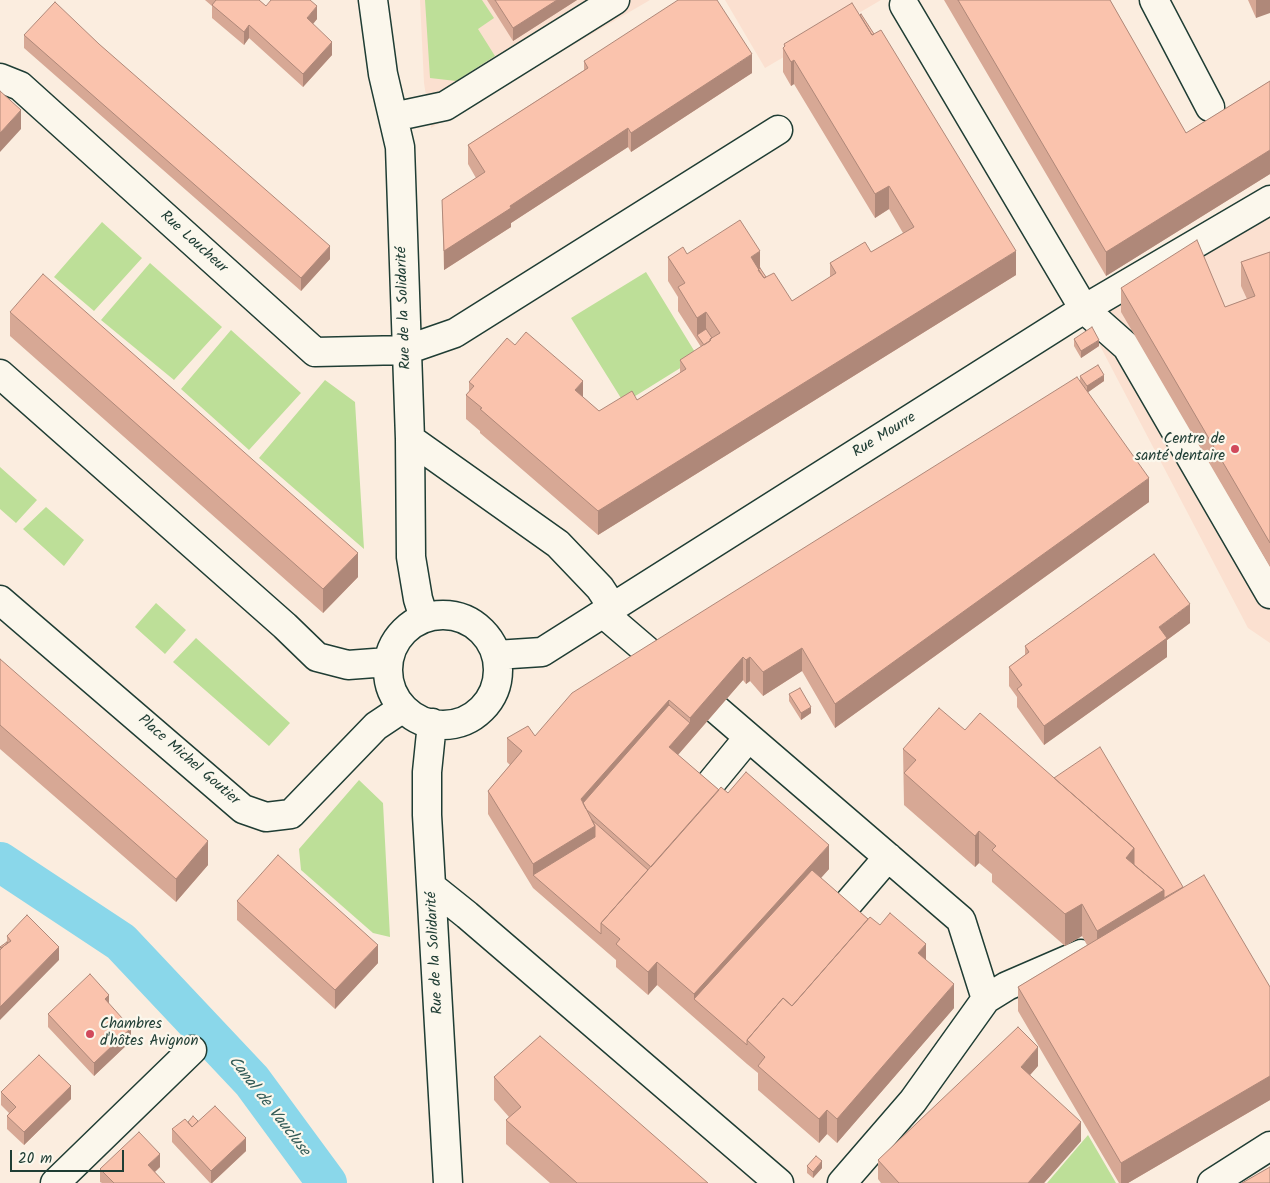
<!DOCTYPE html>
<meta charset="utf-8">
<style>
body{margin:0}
#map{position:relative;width:1270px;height:1183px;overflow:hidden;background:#fbeddf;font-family:Kalam,sans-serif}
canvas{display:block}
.scale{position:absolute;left:10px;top:1150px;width:114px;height:22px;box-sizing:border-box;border:2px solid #1f3d34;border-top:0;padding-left:6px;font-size:15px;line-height:18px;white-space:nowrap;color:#1f3d34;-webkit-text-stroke:4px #fbf7ec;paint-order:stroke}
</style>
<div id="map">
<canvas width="1270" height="1183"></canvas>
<div class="scale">20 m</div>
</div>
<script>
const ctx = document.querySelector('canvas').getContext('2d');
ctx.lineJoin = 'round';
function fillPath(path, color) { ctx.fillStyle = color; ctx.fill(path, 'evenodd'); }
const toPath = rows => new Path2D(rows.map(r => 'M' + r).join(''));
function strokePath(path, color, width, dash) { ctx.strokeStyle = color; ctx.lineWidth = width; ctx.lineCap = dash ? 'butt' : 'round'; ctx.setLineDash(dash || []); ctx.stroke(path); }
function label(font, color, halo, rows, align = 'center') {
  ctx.font = font + ' Kalam,sans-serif'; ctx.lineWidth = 4.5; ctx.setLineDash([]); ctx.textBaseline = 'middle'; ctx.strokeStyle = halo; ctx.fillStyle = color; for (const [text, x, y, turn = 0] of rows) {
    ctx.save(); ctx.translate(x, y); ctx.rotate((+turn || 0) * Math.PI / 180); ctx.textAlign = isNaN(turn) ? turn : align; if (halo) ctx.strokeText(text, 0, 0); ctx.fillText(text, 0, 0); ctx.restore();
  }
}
const built = toPath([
 [420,0,650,0,431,128,424,83],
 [725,0,881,0,765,68],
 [1270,214,1270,643,1248,628,1088,323]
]);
const green = toPath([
 [425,0,482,0,494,18,478,29,495,56,456,81,430,78],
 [102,222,142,258,94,311,54,277],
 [150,263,222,327,174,380,101,320],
 [646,272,698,357,624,403,571,318],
 [231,330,301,393,249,450,181,389],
 [325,380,355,402,364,549,259,458],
 [0,467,37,500,16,523,0,509],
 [46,507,84,540,64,566,23,529],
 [156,603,186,630,165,654,135,627],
 [196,638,290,723,269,746,173,662],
 [359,780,383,803,390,937,373,933,301,870,299,849],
 [1088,1135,1116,1183,1047,1183]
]);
const canal = toPath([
 [0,862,121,942,252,1081,327,1183]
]);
const minor = toPath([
 [373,0,383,74,400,147,410,439,411,557,418,599,424,618],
 [1154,0,1210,107],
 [904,5,1084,309,1127,347,1270,594],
 [0,78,20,86,315,352,406,350,455,333,778,130],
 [393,117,445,106,615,0],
 [0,374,285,626,317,657,348,665,388,662],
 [410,439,558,544,600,588,613,608],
 [0,600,243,809,266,817,291,814,376,726,403,708],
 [604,614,660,662],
 '388 670a55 55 0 1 1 110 0a55 55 0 1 1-110 0Z',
 [496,655,542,652,1084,309,1270,200],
 [717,710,961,920,986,999,913,1101,842,1183],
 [432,723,427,772,427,815,448,1183],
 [702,794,748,738],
 [432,887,467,915,779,1183],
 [840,913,888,857],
 [986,999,1007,986,1081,954],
 [55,1183,192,1050],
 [1212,1183,1270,1146]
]);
const wall = toPath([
 [205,0,259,0,266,6,317,19,313,24,332,55,303,87,249,38,244,45,212,18,212,6],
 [487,0,577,0,513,41],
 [944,0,1110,0,1186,133,1270,81,1270,174,1106,276],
 [1248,0,1270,0,1256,18],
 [24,35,99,44,330,259,301,291,24,48],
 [784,44,1016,275,598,535,480,433,480,431,466,419,466,395,469,392,469,382,583,397,599,411,637,400,680,373,680,360,701,347,678,311,678,297,668,281,668,257,687,254,760,268,766,277,792,301,830,277,830,263,871,252,903,233,889,209,875,218,794,84,791,86,783,72,783,48,784,47],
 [584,61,752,73,631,152,628,147,511,223,511,227,444,270,442,200,476,178,468,164,468,145,584,70],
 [1270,252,1270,567,1121,312,1121,288,1225,307,1247,299,1241,286,1241,262],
 [10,312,358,577,323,613,10,336],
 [1074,339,1099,346,1081,358,1074,346],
 [1080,376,1104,381,1088,392,1149,502,835,728,802,671,763,696,750,681,746,684,743,680,678,755,719,790,728,793,829,869,821,878,868,919,880,925,926,960,954,1008,837,1143,827,1134,819,1143,758,1090,758,1073,747,1064,657,985,648,995,616,967,616,960,533,888,488,814,488,791,510,765,507,762,507,738,535,736,1080,381],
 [1190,623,1167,640,1167,657,1044,745,1017,707,1017,697,1009,686,1009,667,1025,655,1025,646],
 [0,659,208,865,176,902,0,749],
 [789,694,811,713,801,720,789,701],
 [965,730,1054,778,1183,887,1270,987,1270,1100,1128,1183,1119,1183,1018,1011,1018,987,1087,945,1082,936,1065,946,992,882,992,874,979,863,975,867,904,805,903,749],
 [237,901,378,963,335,1009,237,920],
 [7,936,59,960,0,949,0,947,7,942],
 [48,1014,131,1041,94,1076,48,1027],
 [1038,1066,1030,1075,1081,1141,1044,1183,881,1183,878,1179,878,1160],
 [494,1077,708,1183,550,1183,506,1144,506,1120,509,1117,494,1100],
 [1,1092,71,1099,24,1145,7,1129,7,1116,9,1113,1,1105],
 [198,1121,246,1151,212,1183,210,1183,172,1142,172,1129,188,1122],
 [807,1166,822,1168,813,1178,807,1173],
 [160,1167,155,1172,165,1183,102,1183,100,1182,100,1169]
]);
const shadedWall = toPath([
 [557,0,577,0,513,41,513,28],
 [1256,0,1270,0,1270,13,1256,18],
 [317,6,317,19,307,31,307,18],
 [249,25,249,38,244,45,244,32],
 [332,42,332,55,303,87,303,74],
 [752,54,752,73,631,152,631,133],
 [794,60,794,84,791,86,791,62],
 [21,110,21,129,0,152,0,133],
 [628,128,628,147,511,223,511,227,444,270,444,251,510,206],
 [1270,150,1270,174,1106,276,1106,252],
 [889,186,889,209,875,218,875,194],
 [330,246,330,259,301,291,301,278],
 [760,251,760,275,751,257],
 [1016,251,1016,275,598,535,598,511],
 [706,312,706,335,697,335,697,318],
 [1099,340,1099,346,1081,358,1081,351],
 [1104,375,1104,381,1087,393,1087,386],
 [583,381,583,405,575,390],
 [1149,478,1149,502,835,728,835,704],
 [358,553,358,577,323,613,323,589],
 [1190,604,1190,623,1167,640,1167,657,1044,745,1044,726,1159,627],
 [802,648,802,671,763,696,763,672],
 [743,657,743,680,669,765,669,747,690,723,690,718],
 [750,657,750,681,746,684,746,660],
 [669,700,669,724,590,813,581,799],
 [811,707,811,713,801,720,801,713],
 [595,826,595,850,533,875,533,864],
 [979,831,979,863,975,867,975,836],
 [208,841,208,865,176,902,176,879],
 [829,845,829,869,704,1007,694,999,694,994],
 [1134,848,1134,880,1126,858],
 [1164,890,1164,915,1097,963,1097,931],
 [1082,904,1082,936,1065,946,1065,914],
 [926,944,926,968,918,953],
 [378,945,378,963,335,1009,335,990],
 [59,947,59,960,0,1020,0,1007],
 [657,962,657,985,648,995,648,972],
 [954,984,954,1008,837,1143,837,1119],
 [109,995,109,1008,105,999],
 [131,1028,131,1041,94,1076,94,1063],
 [1038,1047,1038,1066,1021,1085,1021,1067],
 [1270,1076,1270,1100,1128,1183,1121,1183,1121,1163],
 [71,1086,71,1099,24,1145,24,1132],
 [827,1110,827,1134,819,1143,819,1119],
 [1081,1122,1081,1141,1044,1183,1028,1183],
 [246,1138,246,1151,212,1183,211,1183,211,1171],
 [160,1154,160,1167,148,1178,148,1165],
 [822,1161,822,1168,813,1178,813,1172]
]);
const building = toPath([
 [216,0,259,0,266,6,271,0,310,0,317,6,307,18,332,42,303,74,249,25,244,32,212,5,216,0],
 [495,0,557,0,513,28,495,0],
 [678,0,717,0,752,54,631,133,628,128,510,206,511,208,444,251,442,200,485,172,468,145,588,68,584,61,678,0],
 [958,0,1110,0,1186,133,1270,81,1270,150,1106,252,958,0],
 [55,2,99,44,330,246,301,278,24,35,55,2],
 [852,3,872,35,881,30,1016,251,598,511,480,409,482,408,466,395,474,386,469,382,507,338,515,345,526,332,583,381,575,390,599,411,632,391,637,400,686,369,680,360,711,340,710,339,720,333,706,312,697,318,678,287,685,283,668,257,683,247,687,254,740,220,760,251,751,257,764,278,774,273,792,301,836,273,830,263,865,242,871,252,914,227,889,186,875,194,794,60,791,62,783,48,785,46,784,44,852,3],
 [861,14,874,34,872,35,860,15,861,14],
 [0,91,21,110,0,133,0,91],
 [1197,240,1225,307,1255,296,1241,262,1270,252,1270,543,1121,288,1197,240],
 [760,268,766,277,764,278,758,270,760,268],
 [43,274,358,553,323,589,10,312,43,274],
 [1092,327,1099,340,1081,351,1074,339,1092,327],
 [706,329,712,338,710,339,710,341,704,345,697,335,706,329],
 [1098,365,1104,375,1087,386,1080,376,1098,365],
 [1077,377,1149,478,835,704,802,648,763,672,750,657,746,660,743,657,690,718,669,700,581,799,595,826,533,864,488,791,522,751,507,738,528,726,535,736,572,693,1077,377],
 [1154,554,1190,604,1159,627,1167,638,1044,726,1017,689,1022,685,1009,667,1029,652,1025,646,1154,554],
 [0,659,208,841,176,879,0,725,0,659],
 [800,688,811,707,801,713,789,694,800,688],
 [669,705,690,723,669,747,719,790,651,867,586,809,583,803,669,705],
 [939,708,965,730,980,713,1134,848,1126,858,1164,890,1097,931,1082,904,1065,914,992,850,996,846,979,831,975,836,904,773,916,760,903,749,939,708],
 [1100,747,1183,887,1164,898,1164,890,1134,865,1134,848,1054,778,1100,747],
 [746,772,829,845,694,994,657,962,648,972,616,944,620,939,601,923,721,787,728,793,746,772],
 [592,820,648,870,601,923,601,934,533,875,595,837,595,826,592,820],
 [278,855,378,945,335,990,237,901,278,855],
 [812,870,868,919,792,1006,783,998,747,1040,747,1045,694,999,812,870],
 [1204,875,1270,987,1270,1076,1121,1163,1018,987,1204,875],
 [890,913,926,944,918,953,954,984,837,1119,827,1110,819,1119,758,1066,765,1057,747,1040,783,998,792,1006,870,917,880,925,890,913],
 [27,915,59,947,0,1007,0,950,5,945,11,941,7,936,27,915],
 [7,942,8,943,1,948,0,947,7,942],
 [90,974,109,995,105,999,131,1028,94,1063,48,1014,90,974],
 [1018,1027,1038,1047,1021,1067,1081,1122,1028,1183,899,1183,878,1160,1018,1027],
 [540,1036,708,1183,577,1183,506,1120,521,1107,494,1077,540,1036],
 [39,1055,71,1086,24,1132,7,1116,16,1107,1,1092,39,1055],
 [215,1106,246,1138,211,1171,172,1129,185,1119,192,1127,215,1106],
 [193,1116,198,1121,192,1127,188,1122,193,1116],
 [139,1132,160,1154,148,1165,165,1183,114,1183,100,1169,139,1132],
 [816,1156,822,1161,813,1172,807,1166,816,1156],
 [1270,1167,1270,1183,1242,1183,1270,1167]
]);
const markers = [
 [1235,449,5,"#d1495b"],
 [90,1034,5,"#d1495b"]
];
const streetNames = [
 ["Rue Loucheur",193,243,42],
 ["Rue de la Solidarité",405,308,-92],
 ["Rue Mourre",885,436,-32],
 ["Place Michel Goutier",188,761,41],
 ["Rue de la Solidarité",436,953,-93]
];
const poiNames = [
 ["Centre de",1225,440],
 ["santé dentaire",1225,457],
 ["Chambres",100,1025,"left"],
 ["d'hôtes Avignon",100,1042,"left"]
];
const waterNames = [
 ["Canal de Vaucluse",268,1107,52]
];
fillPath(built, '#fbe0d0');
fillPath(green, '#bddf98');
strokePath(canal, '#8ad7ea', 40);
strokePath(minor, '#1f3d34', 31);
strokePath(minor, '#fbf7ec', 28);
fillPath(wall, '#d7a895');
fillPath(shadedWall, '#af8879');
fillPath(building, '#fac3ad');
strokePath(building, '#af8879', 1);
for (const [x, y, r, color] of markers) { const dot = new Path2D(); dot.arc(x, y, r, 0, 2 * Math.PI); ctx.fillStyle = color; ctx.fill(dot); strokePath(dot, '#fbf7ec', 2); }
label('15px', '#1f3d34', '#fbf7ec', streetNames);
label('15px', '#1f3d34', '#fbf7ec', poiNames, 'right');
label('italic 16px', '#345c58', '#fbf7ec', waterNames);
</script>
